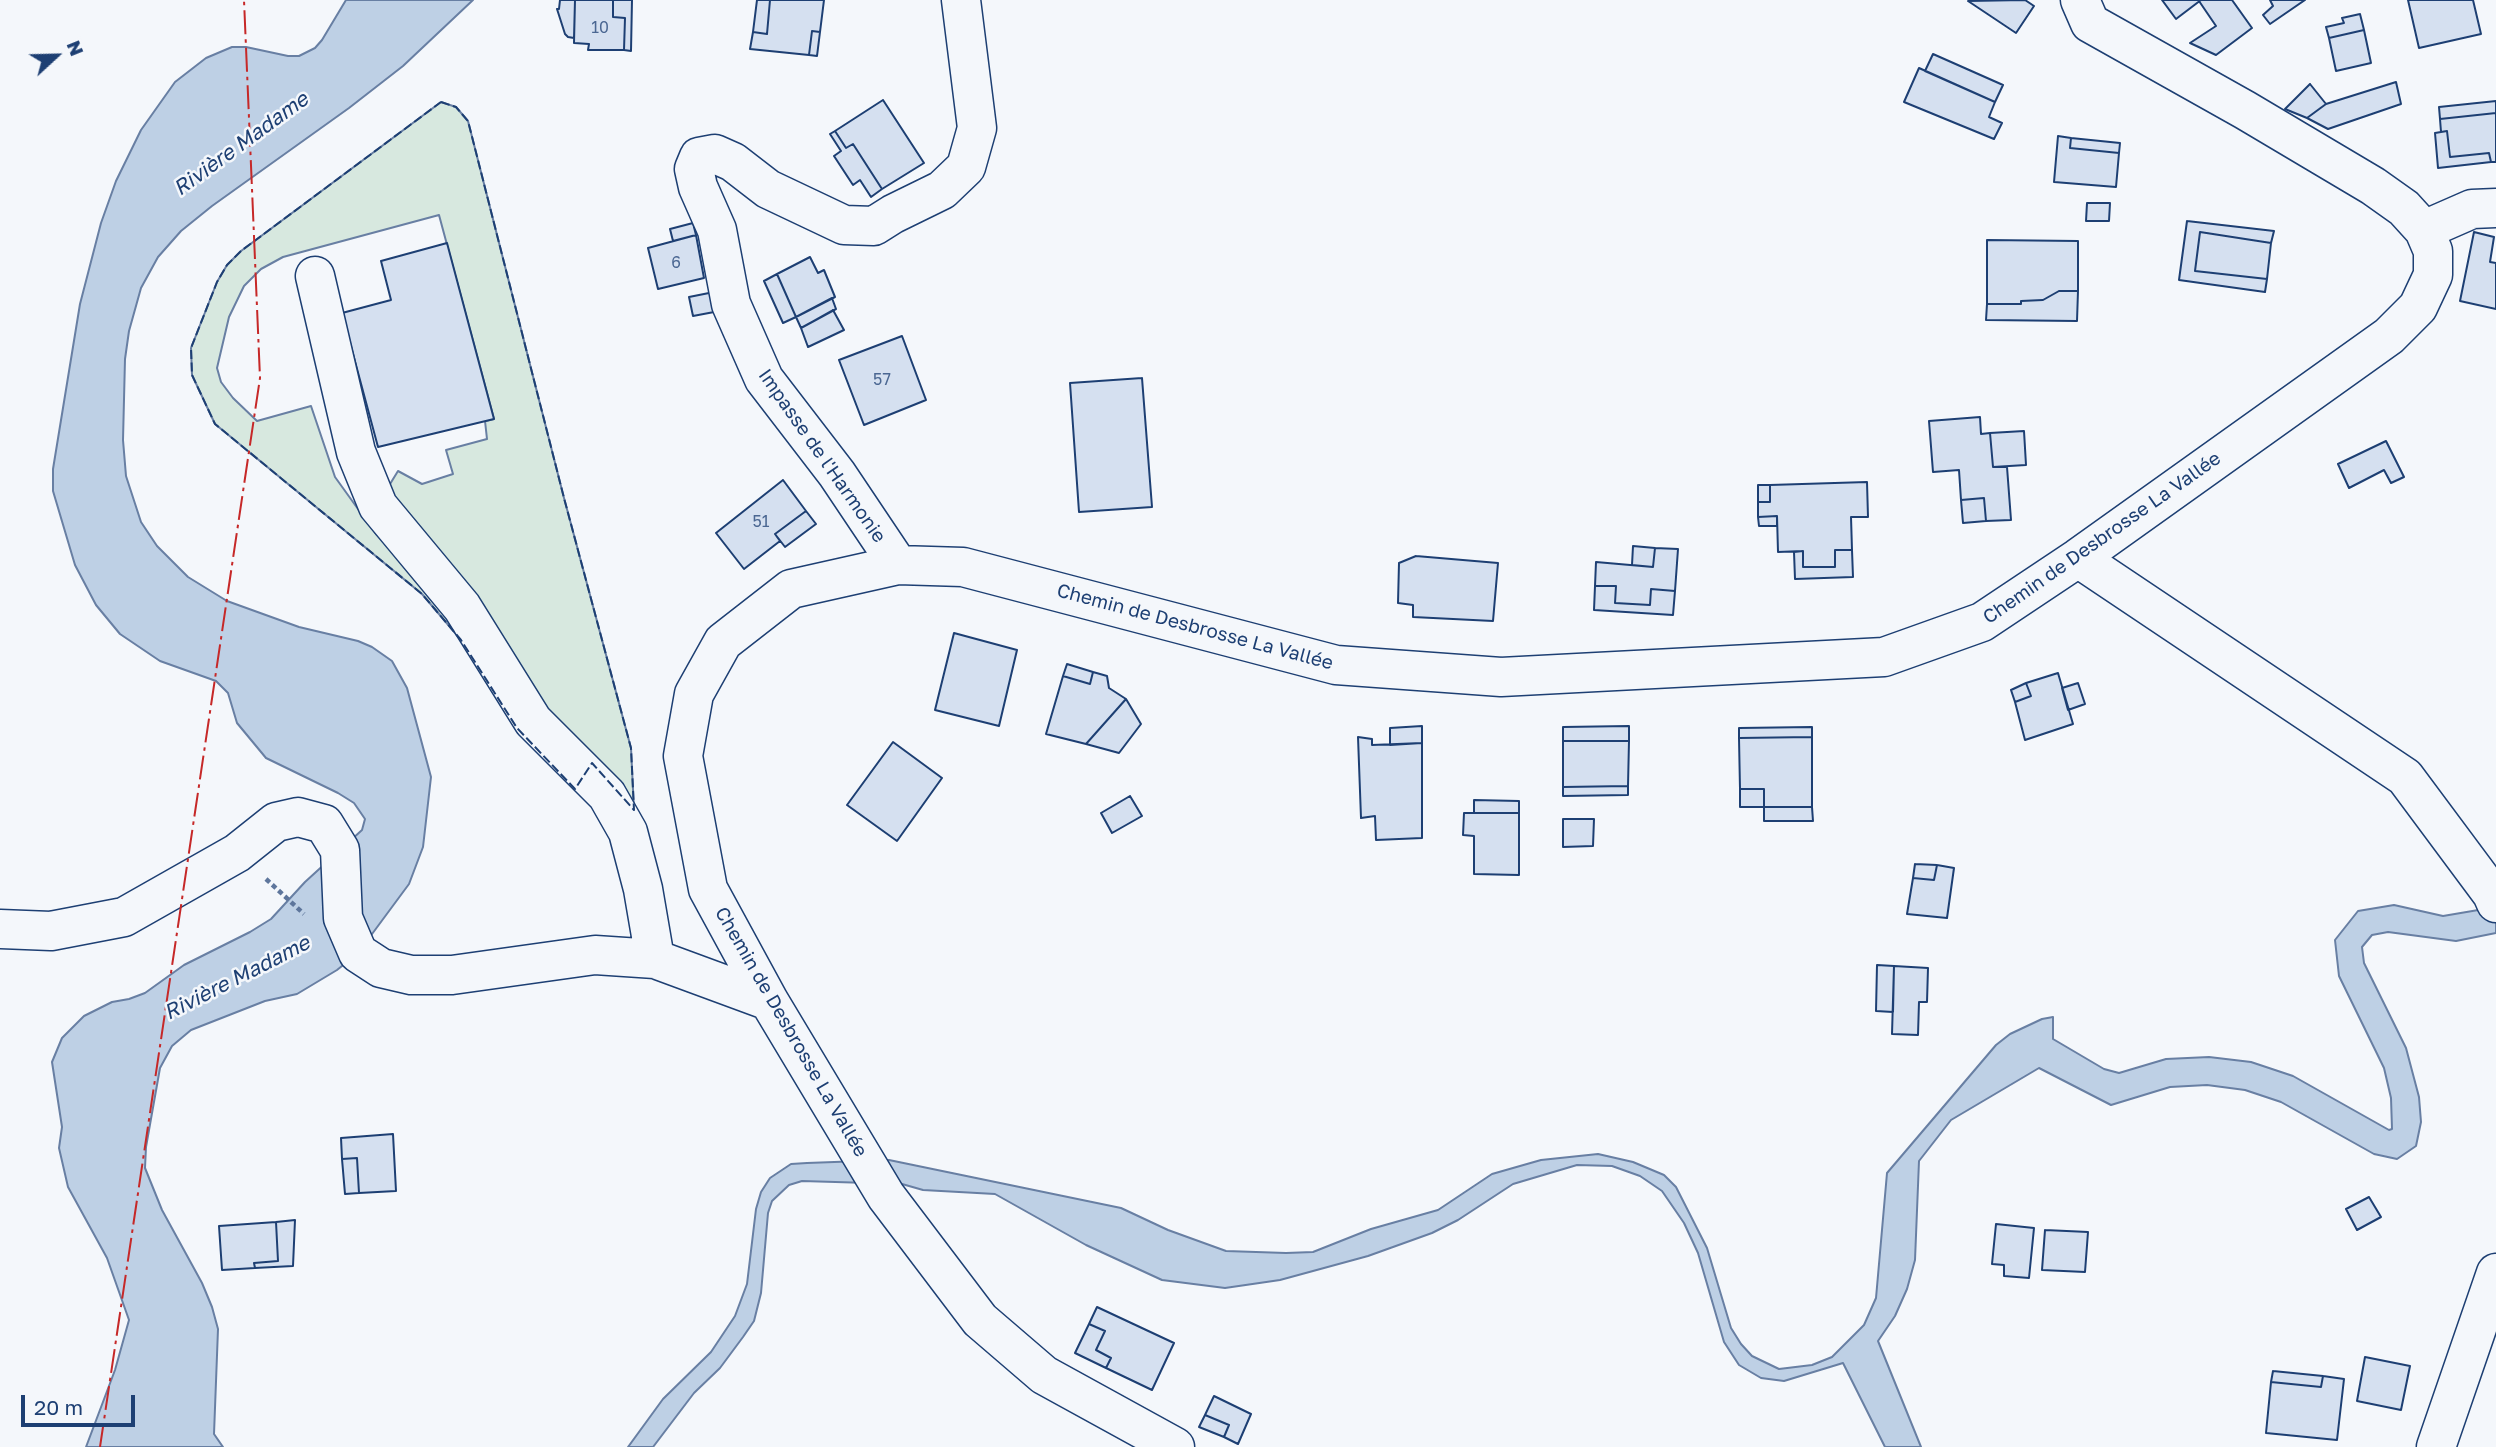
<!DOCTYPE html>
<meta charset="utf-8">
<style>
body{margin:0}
#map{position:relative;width:2496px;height:1447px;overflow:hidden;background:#f4f7fb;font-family:"Golos Text",sans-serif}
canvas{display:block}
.north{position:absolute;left:21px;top:21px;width:70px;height:70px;-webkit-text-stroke:5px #f4f7fb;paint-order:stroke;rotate:68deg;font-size:19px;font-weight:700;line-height:28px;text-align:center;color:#1d3f73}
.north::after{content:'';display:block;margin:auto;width:24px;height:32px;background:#1d3f73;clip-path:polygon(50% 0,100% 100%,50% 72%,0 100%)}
.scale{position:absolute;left:21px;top:1395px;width:114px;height:32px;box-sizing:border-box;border:4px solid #1d3f73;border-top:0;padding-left:9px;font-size:21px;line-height:24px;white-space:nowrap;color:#1d3f73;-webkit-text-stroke:5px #f4f7fb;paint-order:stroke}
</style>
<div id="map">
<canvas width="2496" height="1447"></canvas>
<div class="north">N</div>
<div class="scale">20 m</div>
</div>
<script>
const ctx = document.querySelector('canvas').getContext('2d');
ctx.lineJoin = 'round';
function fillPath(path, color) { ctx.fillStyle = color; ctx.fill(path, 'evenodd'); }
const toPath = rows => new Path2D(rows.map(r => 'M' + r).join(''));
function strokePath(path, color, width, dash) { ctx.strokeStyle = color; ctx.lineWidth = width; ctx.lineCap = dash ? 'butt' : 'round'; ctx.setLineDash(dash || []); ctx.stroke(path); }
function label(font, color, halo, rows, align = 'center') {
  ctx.font = font + ' "Golos Text",sans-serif'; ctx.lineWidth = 5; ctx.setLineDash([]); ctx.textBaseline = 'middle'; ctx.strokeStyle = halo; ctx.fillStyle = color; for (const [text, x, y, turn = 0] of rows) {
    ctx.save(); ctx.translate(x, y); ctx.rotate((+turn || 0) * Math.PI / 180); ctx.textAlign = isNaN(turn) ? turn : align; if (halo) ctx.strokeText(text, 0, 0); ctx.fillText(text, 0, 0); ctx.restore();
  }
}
const green = toPath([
 [441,102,456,107,468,121,564,498,631,748,634,810,563,739,387,489,398,471,422,484,453,474,446,450,487,439,485,421,494,419,439,215,283,257,261,269,244,286,229,317,217,368,221,382,233,398,257,421,311,406,335,477,376,534,439,598,461,640,422,594,215,424,192,375,191,348,217,282,227,265,241,251,441,102]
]);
const water = toPath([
 [346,0,473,0,403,66,349,108,212,206,181,231,158,257,141,288,129,331,125,359,123,440,126,476,141,522,157,546,188,577,227,601,299,627,358,641,372,647,392,661,407,688,431,777,423,847,409,884,358,953,337,970,297,994,265,1001,191,1030,172,1046,160,1068,146,1147,145,1168,162,1210,202,1283,212,1307,218,1329,214,1434,223,1447,86,1447,115,1370,129,1320,107,1258,68,1187,59,1148,62,1127,52,1062,62,1038,84,1016,112,1002,129,999,145,993,184,965,250,932,271,919,305,882,362,830,365,819,354,803,338,793,266,758,237,723,228,693,216,681,160,661,120,634,96,605,75,565,53,491,53,469,80,304,101,223,116,181,141,130,175,82,206,58,232,47,246,47,288,56,299,56,315,48,322,40,346,0],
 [2394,905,2443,916,2496,907,2496,933,2456,941,2388,932,2372,935,2362,947,2364,963,2406,1048,2419,1097,2421,1122,2416,1146,2397,1159,2374,1154,2281,1102,2245,1090,2207,1085,2170,1087,2111,1105,2039,1068,1951,1120,1919,1161,1915,1260,1907,1289,1895,1316,1878,1341,1921,1447,1885,1447,1843,1363,1784,1381,1761,1378,1739,1365,1724,1342,1698,1253,1684,1223,1662,1191,1640,1176,1612,1166,1577,1165,1513,1184,1458,1220,1432,1233,1368,1256,1280,1280,1225,1288,1162,1280,1086,1245,995,1194,923,1190,902,1184,802,1181,789,1185,772,1201,768,1213,761,1293,754,1321,743,1337,720,1368,694,1393,653,1447,628,1447,663,1399,711,1352,735,1316,747,1284,756,1209,761,1192,770,1178,791,1164,807,1163,889,1160,1121,1208,1168,1230,1226,1251,1286,1253,1313,1252,1371,1229,1438,1210,1492,1174,1541,1160,1598,1154,1633,1162,1664,1175,1676,1187,1707,1248,1731,1328,1741,1344,1752,1356,1779,1369,1812,1365,1832,1357,1864,1325,1876,1298,1887,1173,1996,1045,2010,1034,2042,1019,2053,1017,2053,1039,2104,1069,2119,1073,2166,1059,2209,1057,2251,1062,2293,1076,2389,1130,2392,1129,2391,1098,2384,1068,2339,976,2335,940,2358,911,2394,905]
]);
const building = toPath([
 [560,0,575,0,574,38,568,37,565,34,557,9,559,9,560,0],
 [575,0,613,0,613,17,625,18,624,50,588,50,589,44,574,43,575,0],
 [613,0,632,0,631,51,624,50,625,18,613,17,613,0],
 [757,0,770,0,767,34,753,32,757,0],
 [770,0,824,0,820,32,812,31,809,55,750,49,753,32,767,34,770,0],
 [2025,0,2034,6,2016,33,1968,1,2025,0],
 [2162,0,2201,0,2176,19,2162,0],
 [2201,0,2232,0,2252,28,2216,55,2190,43,2216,26,2199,1,2201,0],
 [2270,0,2305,0,2270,24,2263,15,2273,6,2270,0],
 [2408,0,2473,0,2481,34,2419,48,2408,0],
 [2360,14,2364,30,2329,38,2326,27,2344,23,2342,18,2360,14],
 [2364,30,2371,63,2336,71,2329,38,2364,30],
 [812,31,820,32,817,56,809,55,812,31],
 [1933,54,2003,85,1995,102,1925,71,1933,54],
 [1919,68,1995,102,1989,117,2002,123,1994,139,1904,102,1919,68],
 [2396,82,2401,104,2328,129,2307,118,2326,104,2396,82],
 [2310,84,2326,104,2307,118,2285,109,2310,84],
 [883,100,924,163,882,189,853,144,846,148,835,131,883,100],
 [2496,101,2496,113,2440,119,2439,107,2496,101],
 [2496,113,2496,162,2491,162,2489,153,2450,157,2447,131,2441,132,2440,119,2496,113],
 [835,131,846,148,853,144,882,189,871,197,860,180,853,185,834,156,841,151,830,134,835,131],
 [2447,131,2450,157,2489,153,2491,162,2438,168,2435,133,2447,131],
 [2058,136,2071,138,2070,148,2119,153,2116,187,2054,182,2058,136],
 [2071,138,2120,143,2119,153,2070,148,2071,138],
 [2087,203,2110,203,2109,221,2086,221,2087,203],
 [2187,221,2274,231,2271,243,2200,232,2195,271,2267,279,2265,292,2179,280,2187,221],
 [693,223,696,235,673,241,670,229,693,223],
 [2200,232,2271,243,2267,279,2195,271,2200,232],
 [2474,232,2494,237,2490,262,2496,263,2496,309,2460,301,2474,232],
 [696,235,704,278,658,289,648,248,696,235],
 [1987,240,2078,241,2078,291,2059,291,2043,300,2021,301,2021,304,1987,304,1987,240],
 [447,243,494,419,378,447,342,313,391,300,381,261,447,243],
 [810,257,818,273,824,270,835,297,796,317,777,274,810,257],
 [777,274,796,317,783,323,764,281,777,274],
 [724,290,730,309,693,316,689,297,724,290],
 [2059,291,2078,291,2077,321,1986,320,1987,304,2021,304,2021,301,2043,300,2059,291],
 [832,298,836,309,801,328,796,317,832,298],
 [833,310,844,330,808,347,801,328,833,310],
 [902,336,926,400,864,425,839,360,902,336],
 [1142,378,1152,507,1079,512,1070,383,1142,378],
 [1980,417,1981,434,1990,433,1993,467,2007,467,2011,520,1986,521,1984,498,1961,500,1959,470,1933,472,1929,421,1980,417],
 [2024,431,2026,465,1993,467,1990,433,2024,431],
 [2386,441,2404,477,2391,483,2384,470,2349,488,2338,464,2386,441],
 [783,480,806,511,775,534,780,541,744,569,716,533,783,480],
 [1867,482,1868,517,1851,517,1852,550,1835,550,1835,567,1803,567,1803,551,1778,552,1777,516,1758,517,1758,502,1770,502,1770,485,1867,482],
 [1758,485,1770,485,1770,502,1758,502,1758,485],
 [1984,498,1986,521,1963,523,1961,500,1984,498],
 [806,511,816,524,785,547,775,534,806,511],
 [1777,516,1777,526,1759,526,1758,517,1777,516],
 [1633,546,1655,548,1653,567,1632,565,1633,546],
 [1655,548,1678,549,1675,591,1651,589,1650,605,1615,603,1616,586,1595,586,1596,562,1653,567,1655,548],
 [1835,550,1852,550,1853,577,1795,579,1794,552,1803,551,1803,567,1835,567,1835,550],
 [1416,556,1498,563,1493,621,1413,617,1413,605,1398,603,1399,563,1416,556],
 [1595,586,1616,586,1615,603,1650,605,1651,589,1675,591,1673,615,1594,610,1595,586],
 [954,633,1017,650,999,726,935,710,954,633],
 [1067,664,1093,672,1090,684,1063,676,1067,664],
 [1093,672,1107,676,1109,688,1126,699,1086,744,1046,734,1063,676,1090,684,1093,672],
 [2058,673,2073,724,2025,740,2015,702,2031,696,2026,683,2058,673],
 [2026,683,2031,696,2015,702,2011,690,2026,683],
 [2078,683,2085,704,2068,710,2062,688,2078,683],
 [1126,699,1141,724,1119,753,1086,744,1126,699],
 [1422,726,1422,743,1390,745,1390,728,1422,726],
 [1629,726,1629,741,1563,741,1563,727,1629,726],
 [1812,727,1812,737,1739,738,1739,728,1812,727],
 [1358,737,1372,739,1372,745,1422,743,1422,838,1376,840,1375,816,1361,818,1358,737],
 [1812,737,1812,807,1764,807,1764,789,1740,789,1739,738,1812,737],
 [1563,741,1629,741,1628,786,1563,787,1563,741],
 [893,742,942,778,897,841,847,805,893,742],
 [1628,786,1628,795,1563,796,1563,787,1628,786],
 [1740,789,1764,789,1764,807,1740,807,1740,789],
 [1130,796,1142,816,1112,833,1101,813,1130,796],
 [1474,800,1519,801,1519,813,1474,813,1474,800],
 [1764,807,1812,807,1813,821,1764,821,1764,807],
 [1464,813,1519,813,1519,875,1474,874,1474,836,1463,835,1464,813],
 [1563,819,1594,819,1593,846,1563,847,1563,819],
 [1915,864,1937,865,1934,880,1913,878,1915,864],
 [1937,865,1954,868,1947,918,1907,914,1913,878,1934,880,1937,865],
 [1877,965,1894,966,1893,1012,1876,1011,1877,965],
 [1894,966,1928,968,1927,1002,1919,1002,1918,1035,1892,1034,1894,966],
 [393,1134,396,1191,359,1193,357,1158,342,1159,341,1138,393,1134],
 [357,1158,359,1193,345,1194,342,1159,357,1158],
 [2369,1197,2381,1217,2357,1230,2346,1209,2369,1197],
 [295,1220,293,1266,255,1268,254,1263,278,1261,276,1222,295,1220],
 [276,1222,278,1261,254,1263,255,1268,222,1270,219,1226,276,1222],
 [1996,1224,2034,1228,2029,1278,2004,1276,2004,1265,1992,1264,1996,1224],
 [2045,1230,2088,1232,2085,1272,2042,1270,2045,1230],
 [1097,1307,1174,1343,1152,1390,1106,1368,1111,1358,1096,1350,1105,1331,1089,1324,1097,1307],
 [1089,1324,1105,1331,1096,1350,1111,1358,1106,1368,1075,1353,1089,1324],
 [2365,1357,2410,1366,2401,1410,2357,1401,2365,1357],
 [2273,1371,2323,1376,2321,1387,2271,1382,2273,1371],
 [2323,1376,2344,1379,2337,1440,2266,1433,2271,1382,2321,1387,2323,1376],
 [1214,1396,1251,1414,1238,1444,1224,1437,1229,1425,1205,1415,1214,1396],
 [1205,1415,1229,1425,1224,1437,1199,1427,1205,1415]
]);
const path = toPath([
 [266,879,304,914]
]);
const minor = toPath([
 [2424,230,2472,209,2496,208],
 [315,276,356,452,378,506,462,607,533,721,607,795,628,832,643,889,655,959],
 [2078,558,2405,777,2492,894,2496,903],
 [898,565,837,474,764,379,731,304,717,230,698,187,694,169,699,157,715,154,733,162,768,189,844,225,874,226,893,214,942,190,966,167,977,128,961,0],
 [0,929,51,931,124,917,237,853,276,822,298,817,324,824,340,850,343,918,358,953,381,968,411,975,452,975,595,955,655,959,769,1001],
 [1175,1447,1044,1375,980,1320,886,1196,769,1001,708,889,683,756,694,694,723,642,791,589,898,565,963,567,1336,665,1501,677,1884,657,1982,622,2078,558,2389,336,2418,307,2433,275,2433,251,2424,230,2404,208,2373,186,2245,110,2090,23,2080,0],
 [2436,1447,2496,1273]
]);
const fence = toPath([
 [441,102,456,107,468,121,564,498,631,748,634,810,592,763,575,789,517,728,461,640,422,594,215,424,192,375,191,348,217,282,227,265,241,251,441,102]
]);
const power = toPath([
 [100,1447,260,378,244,0]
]);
const numberNames = [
 ["10",600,28],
 ["6",676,263],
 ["57",882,380],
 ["51",761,522]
];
const streetNames = [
 ["Impasse de l'Harmonie",822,456,55],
 ["Chemin de Desbrosse La Vallée",2102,538,-35],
 ["Chemin de Desbrosse La Vallée",1195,627,15],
 ["Chemin de Desbrosse La Vallée",791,1032,60]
];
const waterNames = [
 ["Rivière Madame",241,144,-36],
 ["Rivière Madame",237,978,-27]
];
fillPath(green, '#d7e8df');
strokePath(green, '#687fa3', 2);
fillPath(water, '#bed0e5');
strokePath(water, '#687fa3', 2);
fillPath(building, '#d5e0f0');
strokePath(building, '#1d3f73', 2);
strokePath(minor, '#1d3f73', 41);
strokePath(path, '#5e769c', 4.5, [5, 3.5]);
strokePath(minor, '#f4f7fb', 38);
strokePath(fence, '#1d3f73', 2, [9, 3.5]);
strokePath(power, '#c62828', 2, [24, 5, 3.5, 5]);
label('16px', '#4b6792', null, numberNames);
label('19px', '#1d3f73', '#f4f7fb', streetNames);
label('italic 21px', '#1d3f73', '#f4f7fb', waterNames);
</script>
